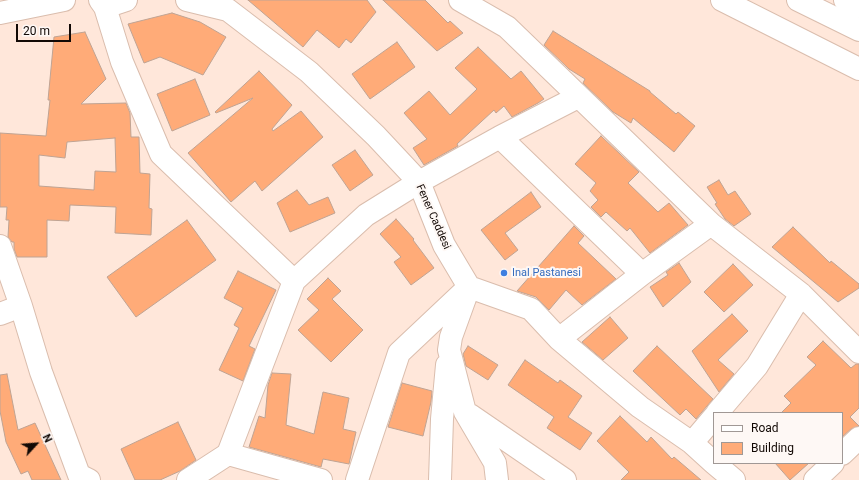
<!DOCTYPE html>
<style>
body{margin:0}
#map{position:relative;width:859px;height:480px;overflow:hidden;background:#ffe7da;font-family:Roboto,sans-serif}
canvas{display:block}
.legend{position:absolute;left:713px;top:412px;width:130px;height:52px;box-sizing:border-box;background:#fef8f5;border:1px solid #a09895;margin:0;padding:5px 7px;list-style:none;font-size:12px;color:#120905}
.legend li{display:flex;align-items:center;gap:8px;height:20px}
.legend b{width:20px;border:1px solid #a09895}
.north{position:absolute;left:16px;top:424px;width:40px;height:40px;-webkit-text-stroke:3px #fef8f5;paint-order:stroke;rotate:64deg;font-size:11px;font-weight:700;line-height:16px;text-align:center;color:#120905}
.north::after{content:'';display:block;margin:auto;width:14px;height:18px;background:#120905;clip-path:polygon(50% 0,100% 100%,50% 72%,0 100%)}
.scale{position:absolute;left:16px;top:24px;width:55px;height:18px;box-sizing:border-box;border:2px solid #120905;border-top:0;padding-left:5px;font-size:12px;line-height:14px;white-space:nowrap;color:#120905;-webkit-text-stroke:3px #fef8f5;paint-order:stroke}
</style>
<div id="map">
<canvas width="859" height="480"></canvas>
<ul class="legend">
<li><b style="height:5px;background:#fff"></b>Road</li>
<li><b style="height:11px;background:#ffab78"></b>Building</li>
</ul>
<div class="north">N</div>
<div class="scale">20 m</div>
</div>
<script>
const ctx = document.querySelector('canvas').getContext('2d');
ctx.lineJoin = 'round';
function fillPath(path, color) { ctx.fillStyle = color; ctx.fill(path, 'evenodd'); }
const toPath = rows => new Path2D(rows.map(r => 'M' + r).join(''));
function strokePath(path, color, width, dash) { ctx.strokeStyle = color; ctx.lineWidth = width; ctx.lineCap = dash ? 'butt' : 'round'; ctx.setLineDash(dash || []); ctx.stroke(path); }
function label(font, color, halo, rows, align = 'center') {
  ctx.font = font + ' Roboto,sans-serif'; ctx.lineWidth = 4; ctx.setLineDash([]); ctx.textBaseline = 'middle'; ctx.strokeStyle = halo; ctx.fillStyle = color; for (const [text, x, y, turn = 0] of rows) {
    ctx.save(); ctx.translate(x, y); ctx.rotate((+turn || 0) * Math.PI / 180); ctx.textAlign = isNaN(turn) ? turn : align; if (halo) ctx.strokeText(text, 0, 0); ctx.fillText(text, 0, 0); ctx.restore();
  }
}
const building = toPath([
 [248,0,367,0,376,12,351,43,346,39,339,48,317,30,303,47,248,0],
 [383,0,425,0,448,23,450,21,463,33,437,51,383,0],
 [172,13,200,22,226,37,203,75,160,57,144,63,128,24,172,13],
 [553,31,650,91,650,92,676,114,678,112,695,126,674,152,633,118,631,123,613,112,583,83,585,79,569,69,544,45,553,31],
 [85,32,106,79,81,104,126,103,130,113,131,137,139,137,140,173,150,174,149,208,152,209,151,235,115,233,116,207,70,205,69,221,47,220,47,257,17,257,14,249,14,242,12,242,8,237,9,220,6,220,7,207,0,207,0,133,46,136,50,100,48,100,54,37,85,32],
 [115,138,116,172,95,171,94,190,39,186,39,155,65,158,67,142,115,138],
 [397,42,415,67,370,99,352,74,397,42],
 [478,47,511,79,521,71,544,99,538,103,512,117,504,106,496,113,494,110,457,144,458,146,424,165,413,148,427,139,404,113,429,91,450,115,477,89,455,68,478,47],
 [259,71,292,105,272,129,273,131,301,111,323,137,262,191,255,181,231,202,188,153,253,98,216,113,215,112,259,71],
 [195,79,210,115,172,131,157,94,195,79],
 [601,136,639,172,628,183,658,212,669,203,688,225,650,253,630,228,627,231,606,212,601,217,591,207,598,200,590,191,596,183,575,164,601,136],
 [355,150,373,175,350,191,332,165,355,150],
 [719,180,728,195,735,191,751,214,734,226,725,219,715,204,717,203,707,187,719,180],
 [297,190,309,205,328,197,335,213,290,232,277,203,297,190],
 [531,192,541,207,505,233,518,250,505,260,481,230,531,192],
 [396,219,414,239,413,240,434,268,411,285,394,262,401,257,380,234,396,219],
 [187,220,216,260,136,317,107,277,187,220],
 [574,226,584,236,578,243,616,279,582,305,566,290,549,310,536,297,517,291,574,226],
 [793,227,830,263,831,261,859,284,859,288,838,302,772,247,793,227],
 [679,263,691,282,663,307,650,287,668,275,666,272,679,263],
 [733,264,753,285,724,312,704,292,733,264],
 [238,271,276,290,249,346,255,349,243,381,219,370,239,328,234,325,243,308,224,298,238,271],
 [328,278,341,291,332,299,363,330,331,362,298,330,319,310,307,299,328,278],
 [732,314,748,331,718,360,734,374,719,392,692,351,732,314],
 [610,317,628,338,603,360,582,342,610,317],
 [823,341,851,368,856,364,859,364,859,408,850,417,859,426,851,429,842,437,842,413,781,413,791,403,784,396,816,365,807,357,823,341],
 [468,346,498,365,488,380,466,366,463,354,468,346],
 [657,346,713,399,696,419,686,409,680,415,633,371,657,346],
 [525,360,558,383,560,380,582,396,568,417,592,433,580,450,547,428,554,417,508,385,525,360],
 [272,373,291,374,286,425,314,434,323,392,349,398,343,429,356,432,349,464,323,459,321,467,249,447,259,416,265,418,268,385,272,373],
 [7,374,18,430,35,423,61,480,32,480,28,471,21,474,6,442,0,411,0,375,7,374],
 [402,383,432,391,431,402,423,436,388,427,402,383],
 [620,416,647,442,651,437,672,459,674,457,701,480,621,480,629,472,597,441,620,416],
 [178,422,196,460,180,471,160,480,135,480,121,449,178,422],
 [775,463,809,463,790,480,775,463]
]);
const minor = toPath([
 [100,0,105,7,126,0],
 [187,0,228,10,309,72,376,136,419,182,444,245,469,287,531,309,559,339,640,407,692,443,714,463],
 [460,0,507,27,711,224,801,294,859,352],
 [845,0,859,7],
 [105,7,122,62,161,154,294,281],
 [0,13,64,0],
 [500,137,642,274],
 [0,246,21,306,41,372,79,475,89,480],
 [468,290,451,337,449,350,465,412,495,463,497,480],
 [0,314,21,306],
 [559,339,642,274,711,224],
 [717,413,757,366,801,294],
 [470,415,565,480],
 [692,443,714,417],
 [228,454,321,480],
 [842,454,859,438],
 [714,463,734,480],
 [188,480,228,454,294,281,366,215,419,182,500,137,578,97],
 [357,480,399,353,469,287],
 [440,480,442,419,447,365],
 [815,480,833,463]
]);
const major = toPath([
 [722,0,859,69],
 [798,0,859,30]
]);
const markers = [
 [504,273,4,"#3f7fe0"]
];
const streetNames = [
 ["Fener Caddesi",433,217,66]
];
const shopNames = [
 ["Inal Pastanesi",512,273]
];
fillPath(building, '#ffab78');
strokePath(building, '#bfa393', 1);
strokePath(minor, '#dabdad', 24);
strokePath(major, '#dabdad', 24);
strokePath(minor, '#fff', 22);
strokePath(major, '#fff', 22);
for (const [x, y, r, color] of markers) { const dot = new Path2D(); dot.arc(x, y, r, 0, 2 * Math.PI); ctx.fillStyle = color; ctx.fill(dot); strokePath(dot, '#fef8f5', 1.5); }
label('11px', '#120905', '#fef8f5', streetNames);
label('11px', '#366cbe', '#fef8f5', shopNames, 'left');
</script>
